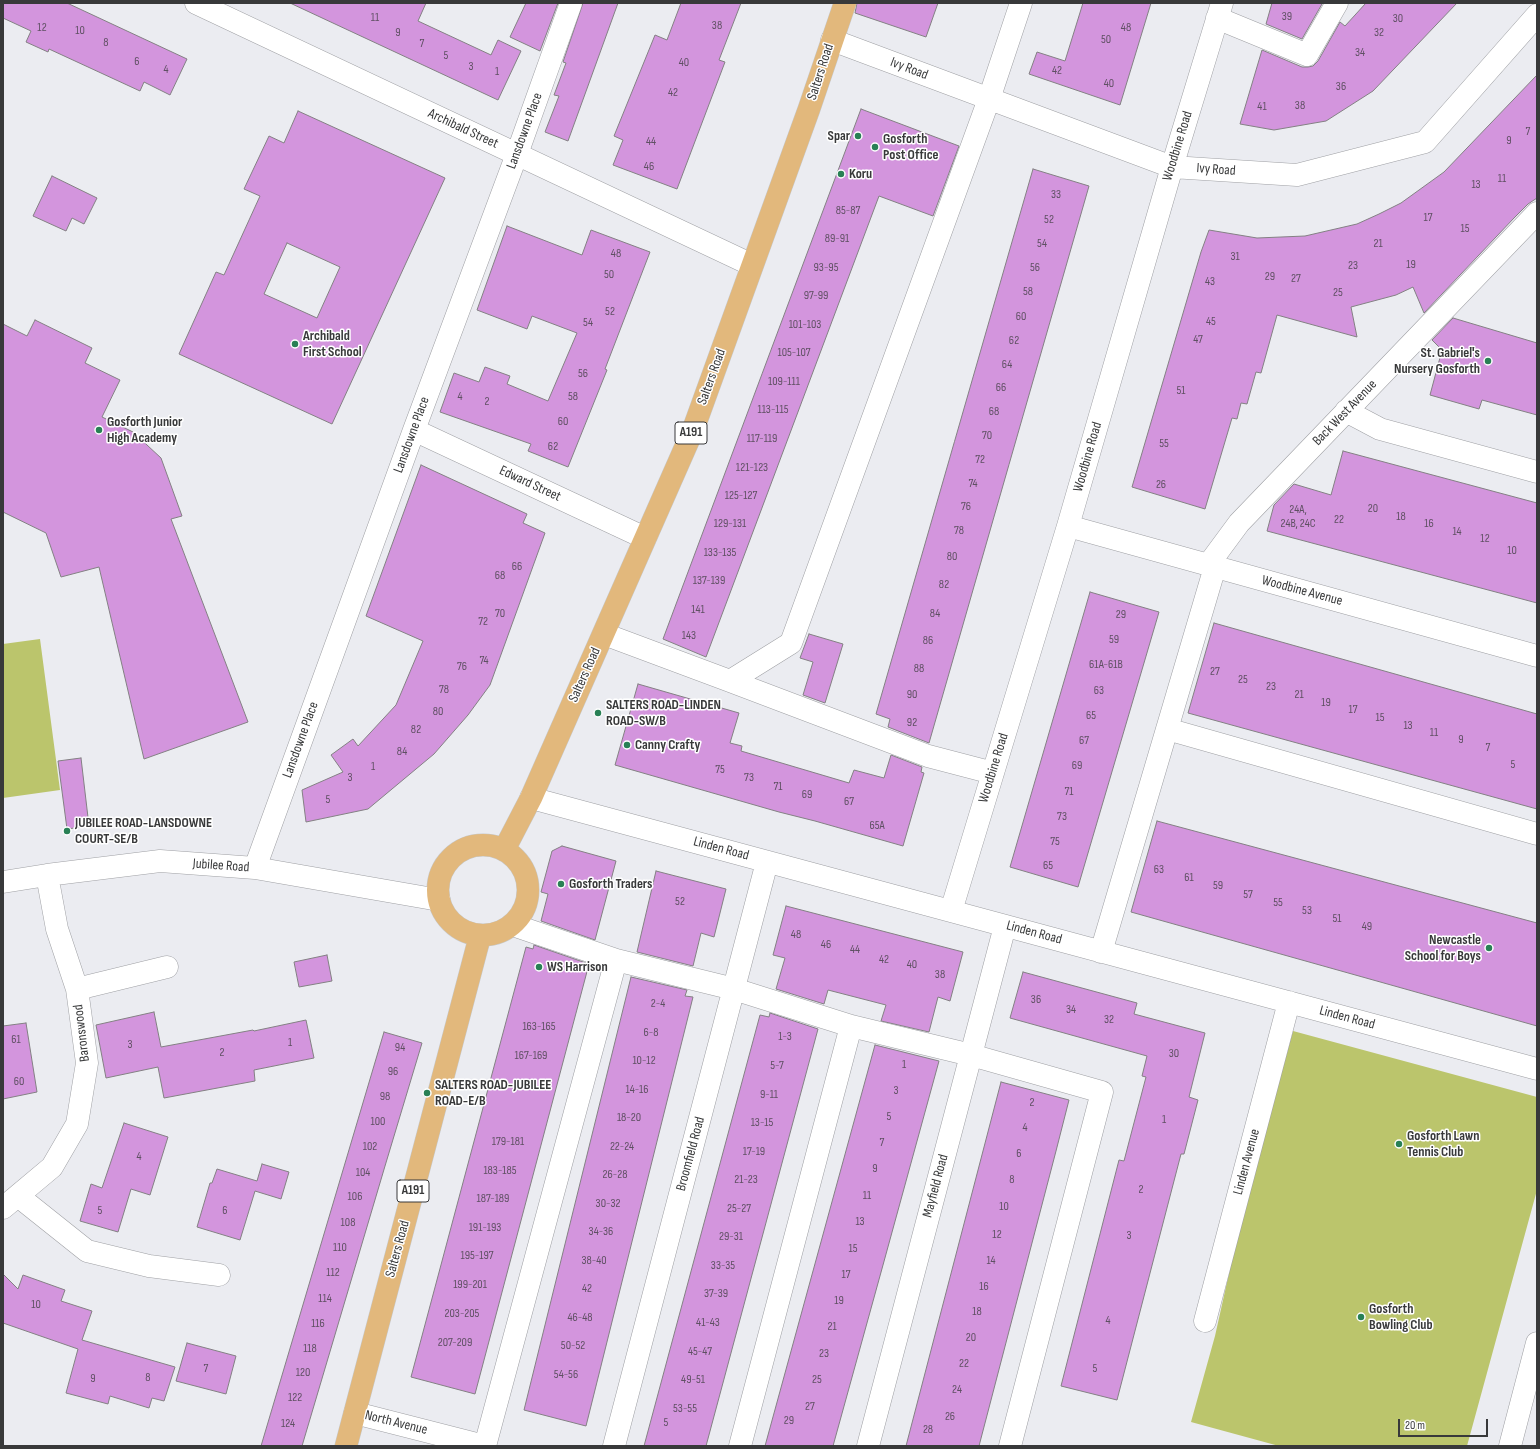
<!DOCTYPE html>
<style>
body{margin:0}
#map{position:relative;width:1540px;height:1449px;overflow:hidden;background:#ebecf1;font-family:"Sofia Sans Condensed",sans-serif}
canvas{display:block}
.frame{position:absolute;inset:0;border:4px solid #38393a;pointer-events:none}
.scale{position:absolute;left:1398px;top:1419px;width:90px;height:18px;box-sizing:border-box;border:2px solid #38393a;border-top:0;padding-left:5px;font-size:12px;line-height:14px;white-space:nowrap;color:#38393a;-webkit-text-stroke:3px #fff;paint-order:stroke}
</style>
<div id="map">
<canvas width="1540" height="1449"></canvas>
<div class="frame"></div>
<div class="scale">20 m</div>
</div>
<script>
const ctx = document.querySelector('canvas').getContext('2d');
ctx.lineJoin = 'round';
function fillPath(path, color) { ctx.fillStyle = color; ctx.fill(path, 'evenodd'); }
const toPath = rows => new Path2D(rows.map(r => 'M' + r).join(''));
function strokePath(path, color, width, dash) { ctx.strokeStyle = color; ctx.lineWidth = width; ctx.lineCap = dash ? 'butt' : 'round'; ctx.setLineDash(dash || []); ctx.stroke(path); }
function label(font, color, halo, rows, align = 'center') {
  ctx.font = font + ' "Sofia Sans Condensed",sans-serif'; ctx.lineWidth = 3; ctx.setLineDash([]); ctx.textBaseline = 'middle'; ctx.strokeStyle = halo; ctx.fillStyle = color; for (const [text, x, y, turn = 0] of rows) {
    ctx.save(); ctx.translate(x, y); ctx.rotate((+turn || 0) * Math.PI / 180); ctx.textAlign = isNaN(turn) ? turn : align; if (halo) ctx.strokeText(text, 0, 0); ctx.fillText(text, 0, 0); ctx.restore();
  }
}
const green = toPath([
 [40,639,60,790,3,798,3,644],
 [1293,1031,1537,1097,1537,1190,1467,1446,1279,1446,1191,1422,1215,1336,1240,1224]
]);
const building = toPath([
 [3,3,67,3,187,59,170,95,144,82,140,91,49,49,48,52,26,42,31,31,3,18,3,3],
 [290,3,426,3,418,21,491,55,498,40,521,51,498,100,290,3],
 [526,3,558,3,540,51,510,37,526,3],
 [583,3,618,3,568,141,545,132,559,96,554,95,566,63,563,62,583,3],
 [681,3,741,3,719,60,725,62,677,189,613,165,623,140,614,136,655,35,667,40,681,3],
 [857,3,938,3,926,37,855,13,857,3],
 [1083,3,1151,3,1120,105,1029,74,1037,52,1065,61,1083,3],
 [1272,3,1320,3,1322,4,1302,39,1266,24,1272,3],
 [1366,3,1457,3,1373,91,1326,121,1274,130,1240,124,1262,50,1302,67,1308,67,1313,66,1318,61,1340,22,1345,26,1366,3],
 [1537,75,1537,198,1528,204,1514,218,1424,313,1413,287,1396,295,1351,307,1357,337,1277,315,1261,373,1256,372,1247,404,1241,403,1237,419,1232,418,1205,509,1132,487,1201,252,1209,230,1257,238,1305,236,1357,224,1379,214,1401,203,1444,172,1537,75],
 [861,109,959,146,933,216,879,196,706,657,663,639,861,109],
 [298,111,445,178,332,424,179,354,216,272,224,275,260,196,244,189,269,136,284,143,298,111],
 [287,243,340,267,317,318,264,294,287,243],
 [1033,169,1089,186,929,743,888,727,890,719,876,714,1033,169],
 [52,176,97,198,84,224,72,218,66,231,33,216,52,176],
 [507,226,582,255,591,230,650,252,605,369,607,370,568,467,528,451,531,444,440,412,454,373,479,382,485,367,510,376,507,384,548,401,577,333,532,316,527,329,477,310,507,226],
 [1453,318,1537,343,1537,415,1482,400,1479,409,1430,395,1442,350,1432,340,1453,318],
 [35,320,92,348,85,363,120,380,102,417,133,432,161,458,182,516,171,519,248,722,144,759,99,567,61,577,46,533,3,512,3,324,27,336,35,320],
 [1343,451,1537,503,1537,603,1267,531,1274,505,1294,484,1331,495,1343,451],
 [421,465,527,514,523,523,545,533,490,685,468,715,434,754,368,809,306,822,302,790,343,772,331,755,353,739,358,746,396,705,423,641,366,616,421,465],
 [1090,592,1159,612,1078,887,1010,867,1090,592],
 [1214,623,1537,714,1537,809,1188,713,1214,623],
 [809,634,843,644,825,703,803,695,813,662,800,658,809,634],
 [638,684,739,713,730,743,742,746,741,751,849,783,854,770,884,778,891,755,922,767,921,772,924,773,903,846,815,821,779,812,615,765,638,684],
 [81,758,89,826,67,829,58,761,81,758],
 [1157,821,1537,923,1537,1026,1131,912,1157,821],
 [562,846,616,861,595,940,541,921,548,894,541,892,552,851,562,846],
 [656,871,726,889,714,937,701,933,693,966,637,952,656,871],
 [786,906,963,952,950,1001,938,997,929,1032,881,1021,886,1005,828,990,824,1004,776,989,785,958,773,955,786,906],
 [534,945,589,964,475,1394,411,1377,526,947,533,949,534,945],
 [327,955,332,981,299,987,294,962,327,955],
 [1023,972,1137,1003,1134,1014,1205,1033,1189,1097,1198,1100,1184,1154,1181,1154,1117,1400,1061,1386,1119,1160,1124,1161,1146,1077,1142,1076,1147,1056,1010,1018,1023,972],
 [631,977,687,990,685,996,693,997,586,1426,524,1410,631,977],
 [154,1012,161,1047,253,1030,254,1031,306,1020,314,1058,254,1070,255,1081,164,1098,158,1067,106,1078,96,1025,154,1012],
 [770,1013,818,1029,706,1446,644,1446,760,1015,769,1017,770,1013],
 [26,1023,37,1092,3,1099,3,1026,26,1023],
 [384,1032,422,1043,385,1166,302,1446,261,1446,384,1032],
 [875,1045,939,1061,883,1265,833,1446,765,1446,875,1045],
 [1001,1082,1069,1100,1056,1151,979,1446,906,1446,1001,1082],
 [124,1123,168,1137,150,1195,131,1189,118,1232,80,1221,91,1184,102,1188,124,1123],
 [262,1164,289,1172,281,1199,255,1191,240,1240,197,1227,210,1183,212,1183,217,1169,257,1181,262,1164],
 [3,1274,18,1289,23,1275,65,1290,61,1301,92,1311,82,1340,175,1367,164,1401,152,1398,149,1408,110,1396,108,1404,66,1393,78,1349,3,1323,3,1274],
 [187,1343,236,1356,226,1394,176,1381,187,1343]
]);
const minor = toPath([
 [196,3,752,265],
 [1217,18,1307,55,1337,3],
 [832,40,1172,167,1297,175,1425,142,1537,15],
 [1346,411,1380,429,1537,472],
 [414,430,645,538],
 [1068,526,1537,656],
 [1208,565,1239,523,1537,213],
 [604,634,730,681,791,643,989,99,1021,3],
 [730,681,928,756,993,773],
 [1167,729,1537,834],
 [531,798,1537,1069],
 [255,868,414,430,517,154,571,3],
 [3,882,47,875,160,861,255,868,439,900],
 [951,911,1068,526,1172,167,1222,3],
 [513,925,616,960,734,989,851,1026,971,1055,1102,1092,1010,1446],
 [1101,952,1215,567],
 [77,989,167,967],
 [18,1196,87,1251,149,1266,219,1275],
 [3,1208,52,1167,77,1124,87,1063,77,989,57,929,47,875],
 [1205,1321,1289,1002],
 [355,1413,484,1446],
 [485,1446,616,960],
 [614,1446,767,862],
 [740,1446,851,1026],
 [868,1446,1005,926],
 [1510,1446,1537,1343]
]);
const major = toPath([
 '438 890a45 45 0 1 1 90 0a45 45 0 1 1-90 0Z',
 [504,850,531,798,693,430,809,109,845,3],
 [346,1446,480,936]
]);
const markers = [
 [858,136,4,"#288055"],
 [875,147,4,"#288055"],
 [841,174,4,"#288055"],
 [295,344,4,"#288055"],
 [1488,361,4,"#288055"],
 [99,430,4,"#288055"],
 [598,713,4,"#288055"],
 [627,745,4,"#288055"],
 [67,831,4,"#288055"],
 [561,884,4,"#288055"],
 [1489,948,4,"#288055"],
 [539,967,4,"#288055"],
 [427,1093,4,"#288055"],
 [1399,1144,4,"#288055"],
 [1361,1317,4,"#288055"]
];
const numberNames = [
 ["39",1287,17],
 ["11",375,18],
 ["30",1398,19],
 ["38",717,26],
 ["12",42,28],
 ["48",1126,28],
 ["10",80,31],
 ["9",398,33],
 ["32",1379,33],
 ["50",1106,40],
 ["8",106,43],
 ["7",422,44],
 ["34",1360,53],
 ["5",446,56],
 ["6",137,62],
 ["40",684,63],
 ["3",471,67],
 ["4",166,70],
 ["42",1057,71],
 ["1",497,72],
 ["40",1109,84],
 ["36",1341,87],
 ["42",673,93],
 ["38",1300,106],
 ["41",1262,107],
 ["7",1528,132],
 ["9",1509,141],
 ["44",651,142],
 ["46",649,167],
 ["11",1502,179],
 ["13",1476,185],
 ["33",1056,195],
 ["85-87",848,211],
 ["17",1428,218],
 ["52",1049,220],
 ["15",1465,229],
 ["89-91",837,239],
 ["54",1042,244],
 ["21",1378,244],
 ["48",616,254],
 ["31",1235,257],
 ["19",1411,265],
 ["23",1353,266],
 ["93-95",826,268],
 ["56",1035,268],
 ["50",609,275],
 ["29",1270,277],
 ["27",1296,279],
 ["43",1210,282],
 ["58",1028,292],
 ["25",1338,293],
 ["97-99",816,296],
 ["52",610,312],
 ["60",1021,317],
 ["45",1211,322],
 ["54",588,323],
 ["101-103",805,325],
 ["47",1198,340],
 ["62",1014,341],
 ["105-107",794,353],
 ["64",1007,365],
 ["56",583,374],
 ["109-111",784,382],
 ["66",1001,388],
 ["51",1181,391],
 ["4",460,397],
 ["58",573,397],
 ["2",487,402],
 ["113-115",773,410],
 ["68",994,412],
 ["60",563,422],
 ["70",987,436],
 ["117-119",762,439],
 ["55",1164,444],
 ["62",553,447],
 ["72",980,460],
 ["121-123",752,468],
 ["74",973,484],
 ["26",1161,485],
 ["125-127",741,496],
 ["76",966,507],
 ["20",1373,509],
 ["24A,",1298,510],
 ["24B, 24C",1298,524],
 ["18",1401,517],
 ["22",1339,520],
 ["129-131",730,524],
 ["16",1429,524],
 ["78",959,531],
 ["14",1457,532],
 ["12",1485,539],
 ["10",1512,551],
 ["133-135",720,553],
 ["80",952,557],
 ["66",517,567],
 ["68",500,576],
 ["137-139",709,581],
 ["82",944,585],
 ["141",698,610],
 ["70",500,614],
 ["84",935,614],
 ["29",1121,615],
 ["72",483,622],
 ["143",689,636],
 ["59",1114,640],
 ["86",928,641],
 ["74",484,661],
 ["61A-61B",1106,665],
 ["76",462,667],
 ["88",919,669],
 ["27",1215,672],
 ["25",1243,680],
 ["23",1271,687],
 ["78",444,690],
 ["63",1099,691],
 ["90",912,695],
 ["21",1299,695],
 ["19",1326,703],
 ["17",1353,710],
 ["80",438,712],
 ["65",1091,716],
 ["15",1380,718],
 ["92",912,723],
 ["13",1408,726],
 ["82",416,730],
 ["11",1434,733],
 ["9",1461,740],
 ["67",1084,741],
 ["7",1488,748],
 ["84",402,752],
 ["5",1513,765],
 ["69",1077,766],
 ["1",373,767],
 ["75",720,770],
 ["3",350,778],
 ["73",749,778],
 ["71",778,787],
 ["71",1069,792],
 ["69",807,795],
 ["5",328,800],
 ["67",849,802],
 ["73",1062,817],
 ["65A",877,826],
 ["75",1055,842],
 ["65",1048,866],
 ["63",1159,870],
 ["61",1189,878],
 ["59",1218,886],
 ["57",1248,895],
 ["52",680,902],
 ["55",1278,903],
 ["53",1307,911],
 ["51",1337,919],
 ["49",1367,927],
 ["48",796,935],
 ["46",826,945],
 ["44",855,950],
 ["42",884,960],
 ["40",912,965],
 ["38",940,975],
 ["36",1036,1000],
 ["2-4",658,1004],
 ["34",1071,1010],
 ["32",1109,1020],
 ["163-165",539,1027],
 ["6-8",651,1033],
 ["1-3",785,1037],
 ["61",16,1040],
 ["1",290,1043],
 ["3",130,1045],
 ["94",400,1048],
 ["2",222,1053],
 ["30",1174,1054],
 ["167-169",531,1056],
 ["10-12",644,1061],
 ["1",904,1065],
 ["5-7",777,1066],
 ["96",393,1072],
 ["60",19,1082],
 ["14-16",637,1090],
 ["3",896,1091],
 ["9-11",769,1095],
 ["98",385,1097],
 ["2",1032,1103],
 ["5",889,1117],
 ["18-20",629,1118],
 ["1",1164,1120],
 ["100",378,1122],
 ["13-15",762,1123],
 ["4",1025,1128],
 ["179-181",508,1142],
 ["7",882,1143],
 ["102",370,1147],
 ["22-24",622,1147],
 ["17-19",754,1152],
 ["6",1019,1154],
 ["4",139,1157],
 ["9",875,1169],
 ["183-185",500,1171],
 ["104",363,1173],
 ["26-28",615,1175],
 ["21-23",746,1180],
 ["8",1012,1180],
 ["2",1141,1190],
 ["11",867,1196],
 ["106",355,1197],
 ["187-189",493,1199],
 ["30-32",608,1204],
 ["10",1004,1207],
 ["25-27",739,1209],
 ["5",100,1211],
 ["6",225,1211],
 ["13",860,1222],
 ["108",348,1223],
 ["191-193",485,1228],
 ["34-36",601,1232],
 ["12",997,1235],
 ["3",1129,1236],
 ["29-31",731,1237],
 ["110",340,1248],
 ["15",853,1249],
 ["195-197",477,1256],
 ["38-40",594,1261],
 ["14",991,1261],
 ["33-35",723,1266],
 ["112",333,1273],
 ["17",846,1275],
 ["199-201",470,1285],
 ["16",984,1287],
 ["42",587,1289],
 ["37-39",716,1294],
 ["114",325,1299],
 ["19",839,1301],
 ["10",36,1305],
 ["18",977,1312],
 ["203-205",462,1314],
 ["46-48",580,1318],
 ["4",1108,1321],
 ["41-43",708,1323],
 ["116",318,1324],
 ["21",832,1327],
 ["20",971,1338],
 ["207-209",455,1343],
 ["50-52",573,1346],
 ["118",310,1349],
 ["45-47",700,1352],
 ["23",824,1354],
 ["22",964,1364],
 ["7",206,1369],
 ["5",1095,1369],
 ["120",303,1373],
 ["54-56",566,1375],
 ["8",148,1378],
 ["9",93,1379],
 ["49-51",693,1380],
 ["25",817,1380],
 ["24",957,1390],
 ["122",295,1398],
 ["27",810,1407],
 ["53-55",685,1409],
 ["26",950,1417],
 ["29",789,1421],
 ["5",666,1423],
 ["124",288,1424],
 ["28",928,1430]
];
const shields = [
 [691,433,32],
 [413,1191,32]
];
const shieldNames = [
 ["A191",691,433],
 ["A191",413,1191]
];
const streetNames = [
 ["Ivy Road",909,69,21],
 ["Salters Road",821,72,-72],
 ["Archibald Street",463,129,25],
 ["Lansdowne Place",525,131,-70],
 ["Woodbine Road",1178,146,-73],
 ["Ivy Road",1216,170,4],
 ["Salters Road",712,377,-70],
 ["Back West Avenue",1345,413,-46],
 ["Lansdowne Place",412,435,-70],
 ["Woodbine Road",1088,457,-74],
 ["Edward Street",530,484,25],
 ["Woodbine Avenue",1302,591,15],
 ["Salters Road",585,675,-66],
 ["Lansdowne Place",301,740,-70],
 ["Woodbine Road",994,768,-73],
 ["Linden Road",721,849,15],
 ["Jubilee Road",221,866,4],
 ["Linden Road",1034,933,15],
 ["Linden Road",1347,1018,15],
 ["Baronswood",82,1033,-97],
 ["Broomfield Road",691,1154,-75],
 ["Linden Avenue",1247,1162,-75],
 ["Mayfield Road",936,1186,-75],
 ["Salters Road",398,1249,-75],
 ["North Avenue",396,1423,14]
];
const poiNames = [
 ["Spar",850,136,"right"],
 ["Gosforth",883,139],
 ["Post Office",883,155],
 ["Koru",849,174],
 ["Archibald",303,336],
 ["First School",303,352],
 ["St. Gabriel's",1480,353,"right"],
 ["Nursery Gosforth",1480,369,"right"],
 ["Gosforth Junior",107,422],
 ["High Academy",107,438],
 ["SALTERS ROAD-LINDEN",606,705],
 ["ROAD-SW/B",606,721],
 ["Canny Crafty",635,745],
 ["JUBILEE ROAD-LANSDOWNE",75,823],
 ["COURT-SE/B",75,839],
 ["Gosforth Traders",569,884],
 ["Newcastle",1481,940,"right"],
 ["School for Boys",1481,956,"right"],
 ["WS Harrison",547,967],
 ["SALTERS ROAD-JUBILEE",435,1085],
 ["ROAD-E/B",435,1101],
 ["Gosforth Lawn",1407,1136],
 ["Tennis Club",1407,1152],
 ["Gosforth",1369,1309],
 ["Bowling Club",1369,1325]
];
fillPath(green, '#bbc56c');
fillPath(building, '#d395dd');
strokePath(building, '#838083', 1);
strokePath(minor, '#9fa0a4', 23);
strokePath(major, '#c7c8c8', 23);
strokePath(minor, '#fff', 22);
strokePath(major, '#e2b87c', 22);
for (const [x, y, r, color] of markers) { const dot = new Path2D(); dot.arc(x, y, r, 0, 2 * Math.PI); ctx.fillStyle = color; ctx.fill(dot); strokePath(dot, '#fff', 1.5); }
label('12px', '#5f5063', null, numberNames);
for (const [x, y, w] of shields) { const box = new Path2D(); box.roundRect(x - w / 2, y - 11, w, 22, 3); ctx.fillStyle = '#fff'; ctx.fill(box); strokePath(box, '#38393a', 1); }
label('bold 13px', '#38393a', null, shieldNames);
label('14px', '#38393a', '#fff', streetNames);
label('bold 14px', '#38393a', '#fff', poiNames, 'left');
</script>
